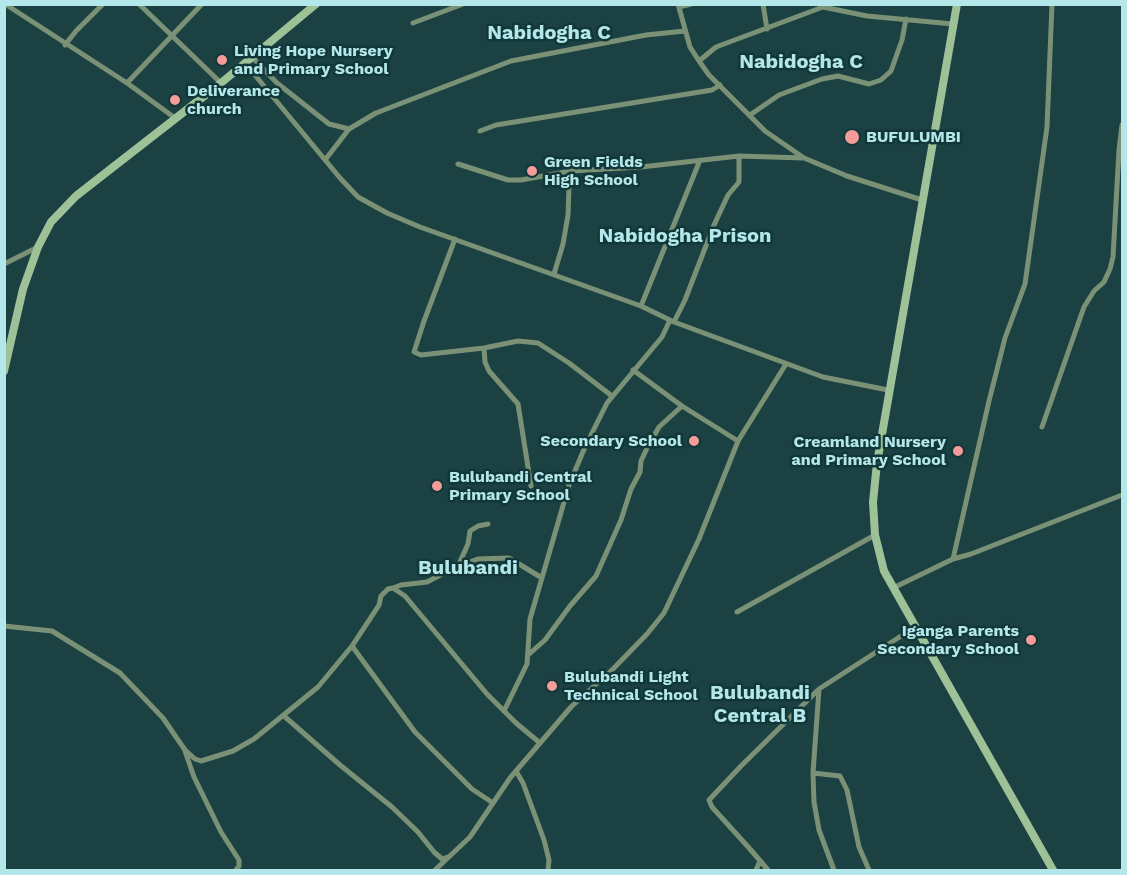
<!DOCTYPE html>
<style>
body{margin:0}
#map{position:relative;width:1127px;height:875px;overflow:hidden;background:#1c4143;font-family:"Work Sans",sans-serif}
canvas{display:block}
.frame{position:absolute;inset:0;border:6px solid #b3e7ea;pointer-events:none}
</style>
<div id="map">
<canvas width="1127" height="875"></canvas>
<div class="frame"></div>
</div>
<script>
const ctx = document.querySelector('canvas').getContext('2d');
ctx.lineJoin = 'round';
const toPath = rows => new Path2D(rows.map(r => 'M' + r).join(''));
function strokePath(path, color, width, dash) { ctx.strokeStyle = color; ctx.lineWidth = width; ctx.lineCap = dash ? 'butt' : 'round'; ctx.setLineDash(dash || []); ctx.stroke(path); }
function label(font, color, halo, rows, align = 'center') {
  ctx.font = font + ' "Work Sans",sans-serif'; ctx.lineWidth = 5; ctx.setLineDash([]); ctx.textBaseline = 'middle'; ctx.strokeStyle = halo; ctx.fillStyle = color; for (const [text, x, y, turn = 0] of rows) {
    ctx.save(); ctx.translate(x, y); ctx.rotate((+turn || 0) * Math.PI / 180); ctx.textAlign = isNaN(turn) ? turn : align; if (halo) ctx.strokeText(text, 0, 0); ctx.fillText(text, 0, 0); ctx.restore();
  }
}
const street = toPath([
 [5,4,127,83,175,118],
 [139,4,221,83],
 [678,4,690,47,699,61,709,75,765,131,804,158,847,176,922,200],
 [763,4,767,29],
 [679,7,691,4],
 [413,23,463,4],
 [65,45,76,31,103,4],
 [252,57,277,83,329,124,349,129,376,113,511,61,646,35,685,31],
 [699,61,716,47,823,7,867,16,953,24],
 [245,63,340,178,358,197,387,213,420,227,641,306,674,322,823,377,888,390],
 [127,83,202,4],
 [750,115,779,95,822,79,838,76,869,84,881,80,891,71,902,40,906,19],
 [480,131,496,125,712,90,720,85],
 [325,160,349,129],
 [458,164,508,180,521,180,571,171,641,167,739,156,804,158],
 [455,239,424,321,414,352,421,355,484,348,518,341,538,343,569,363,612,396],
 [4,264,38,247],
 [554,274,563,244,568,215,569,187,564,173],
 [641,306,700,160],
 [674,322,685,300,714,225,728,195,739,182,739,156],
 [484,348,485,362,489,371,518,404,531,486],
 [633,370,682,406,738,441],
 [1042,427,1084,307,1094,291,1104,282,1110,269,1113,257,1119,150,1122,125],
 [953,559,989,401,1005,338,1025,284,1047,127,1052,4],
 [458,566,478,559,509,558,542,578],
 [393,588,401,585,427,582,458,566,468,544,470,531,478,526,488,524],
 [893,588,953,559,971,554,1122,495],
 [737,612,875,535],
 [4,626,52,631,120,673,163,718,185,750,195,759,201,761,233,751,254,739,318,687,352,646,379,605,381,596,388,589,393,588,405,596,487,694,516,723,540,743],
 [352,646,415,732,472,789,493,803],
 [528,655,545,640,570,606,596,576,621,520,631,489,640,472,641,461,647,448,659,427,682,406],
 [819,689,813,773,814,802,819,830,834,870],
 [504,711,527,664,530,619,569,485,585,447,607,403,662,337,670,320],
 [284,716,340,765,392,807,418,832,434,852,442,859,448,857],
 [185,751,194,777,221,832,239,860,239,866,236,870],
 [516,771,523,783,544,840,549,860,548,870],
 [813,773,840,776,847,790,859,847,869,870],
 [435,870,470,837,510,778,571,707,613,669,647,634,664,613,699,539,738,441,786,364],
 [756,870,760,861],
 [768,870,750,849,712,807,709,800,741,766,819,689,915,627]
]);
const secondary = toPath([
 [957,4,877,463,873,502,875,535,884,571,1053,870],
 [4,371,23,289,38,247,51,222,76,196,221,83,316,4]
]);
const markers = [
 [222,60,6,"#f59b9a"],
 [175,100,6,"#f59b9a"],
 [852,137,8,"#f59b9a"],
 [532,171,6,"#f59b9a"],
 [694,441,6,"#f59b9a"],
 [958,451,6,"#f59b9a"],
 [437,486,6,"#f59b9a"],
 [1031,640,6,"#f59b9a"],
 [552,686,6,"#f59b9a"]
];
const poiNames = [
 ["Living Hope Nursery",234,51],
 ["and Primary School",234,69],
 ["Deliverance",187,91],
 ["church",187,109],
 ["BUFULUMBI",866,137],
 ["Green Fields",544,162],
 ["High School",544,180],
 ["Secondary School",682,441,"right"],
 ["Creamland Nursery",946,442,"right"],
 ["and Primary School",946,460,"right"],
 ["Bulubandi Central",449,477],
 ["Primary School",449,495],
 ["Iganga Parents",1019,631,"right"],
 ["Secondary School",1019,649,"right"],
 ["Bulubandi Light",564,677],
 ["Technical School",564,695]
];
const quarterNames = [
 ["Nabidogha C",549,33],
 ["Nabidogha C",801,62],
 ["Nabidogha Prison",685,236],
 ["Bulubandi",468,568],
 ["Bulubandi",760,693],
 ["Central B",760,716]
];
strokePath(street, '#7a9176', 5);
strokePath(secondary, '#9dc297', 8);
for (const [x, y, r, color] of markers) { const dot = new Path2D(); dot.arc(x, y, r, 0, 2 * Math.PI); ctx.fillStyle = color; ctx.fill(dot); strokePath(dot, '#113739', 2); }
label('bold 16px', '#b3e7ea', '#113739', poiNames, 'left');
label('bold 20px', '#b3e7ea', '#113739', quarterNames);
</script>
